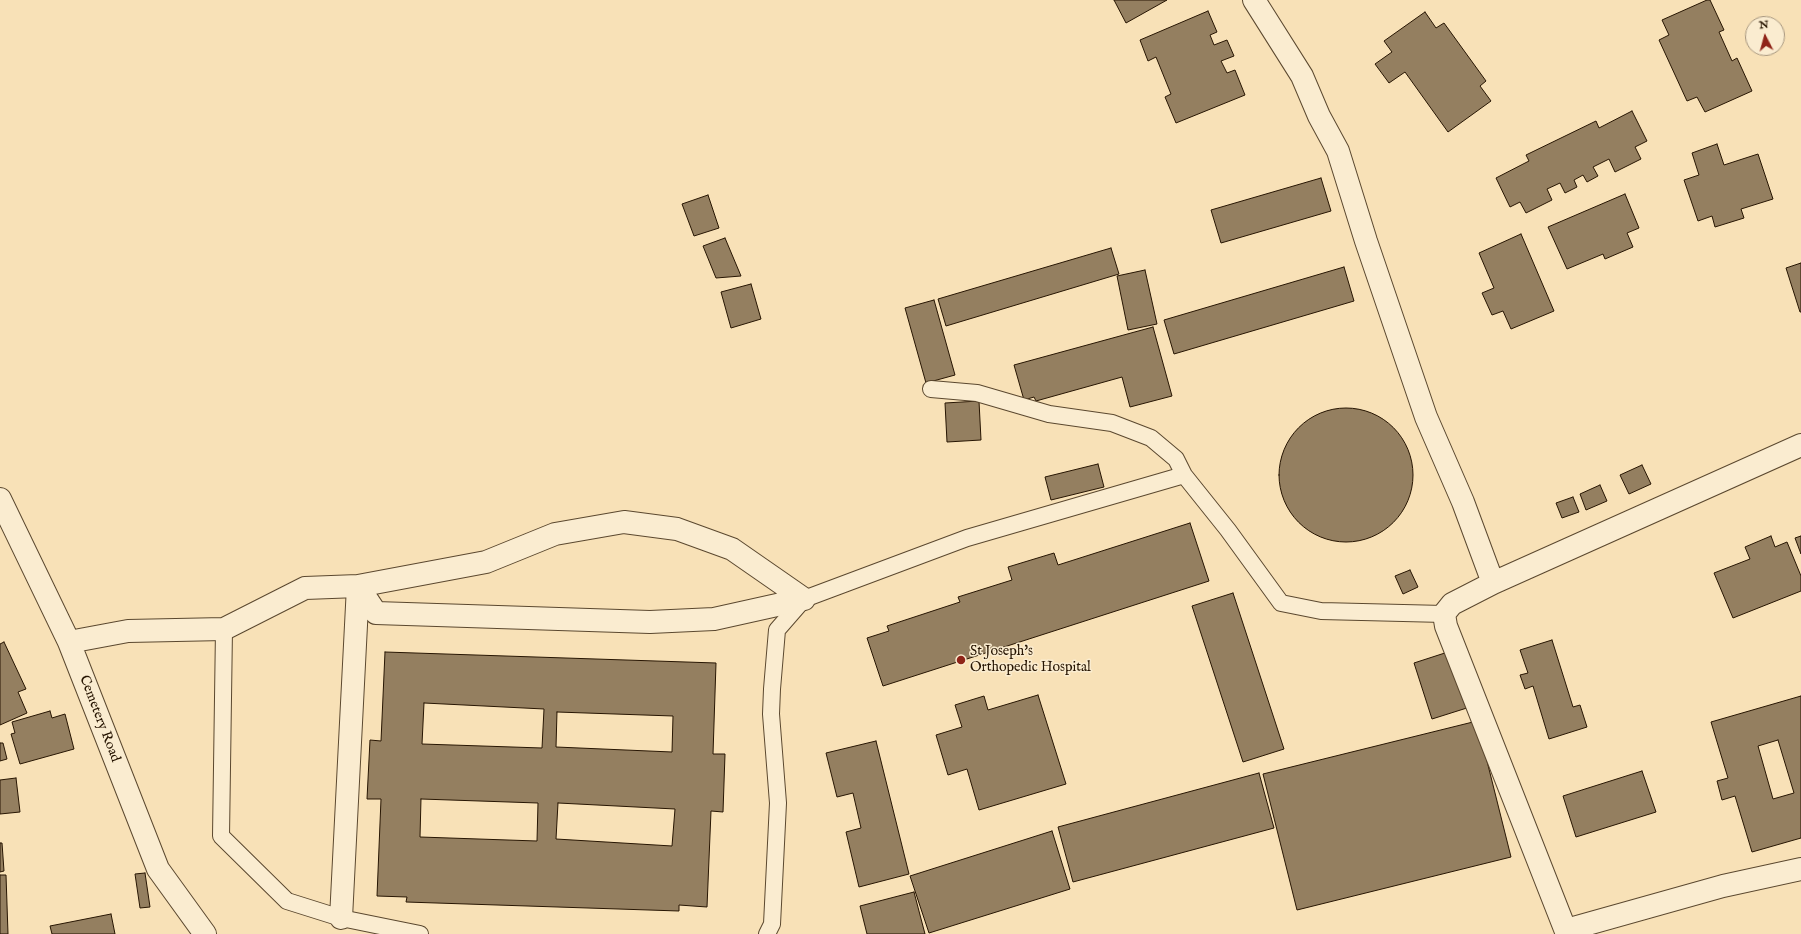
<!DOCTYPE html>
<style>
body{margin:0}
#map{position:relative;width:1801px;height:934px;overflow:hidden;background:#f8e1b7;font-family:"IM FELL English",serif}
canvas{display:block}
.north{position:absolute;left:1745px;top:16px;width:40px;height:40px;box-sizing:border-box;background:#faecd0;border:1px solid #a6967e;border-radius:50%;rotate:354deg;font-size:11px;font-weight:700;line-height:16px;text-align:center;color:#271502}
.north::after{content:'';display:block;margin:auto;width:14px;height:18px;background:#8f2418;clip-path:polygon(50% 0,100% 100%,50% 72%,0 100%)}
</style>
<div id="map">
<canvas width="1801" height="934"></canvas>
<div class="north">N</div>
</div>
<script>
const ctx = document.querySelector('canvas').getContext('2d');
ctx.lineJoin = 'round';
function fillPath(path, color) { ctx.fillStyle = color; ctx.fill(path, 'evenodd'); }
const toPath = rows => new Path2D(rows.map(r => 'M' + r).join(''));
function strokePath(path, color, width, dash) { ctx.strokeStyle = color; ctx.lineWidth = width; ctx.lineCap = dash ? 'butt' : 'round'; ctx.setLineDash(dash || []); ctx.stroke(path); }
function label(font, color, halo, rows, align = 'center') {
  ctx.font = font + ' "IM FELL English",serif'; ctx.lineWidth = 3; ctx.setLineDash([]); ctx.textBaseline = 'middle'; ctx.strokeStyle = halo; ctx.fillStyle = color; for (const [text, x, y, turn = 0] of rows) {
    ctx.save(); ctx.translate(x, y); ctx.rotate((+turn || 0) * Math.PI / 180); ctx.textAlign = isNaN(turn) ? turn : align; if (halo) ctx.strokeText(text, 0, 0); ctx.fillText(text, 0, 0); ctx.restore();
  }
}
const building = toPath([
 [1114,0,1167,0,1126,23,1114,0],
 [1707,0,1710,0,1724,30,1719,32,1732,61,1737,58,1752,91,1705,112,1697,97,1687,101,1659,40,1669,35,1662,20,1707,0],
 [1208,11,1217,32,1210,35,1214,45,1227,40,1234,56,1221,61,1227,73,1235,70,1245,95,1176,123,1165,97,1171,94,1156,57,1148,61,1140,40,1208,11],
 [1425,12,1436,28,1444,23,1486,81,1480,86,1491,101,1448,132,1405,72,1389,83,1375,64,1392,52,1384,41,1425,12],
 [1632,111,1647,141,1635,147,1641,159,1615,172,1609,159,1593,167,1598,176,1587,182,1583,175,1574,180,1577,187,1565,193,1560,183,1547,189,1552,200,1526,213,1520,202,1510,207,1496,178,1529,161,1526,155,1596,121,1599,128,1632,111],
 [1717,144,1724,165,1758,154,1773,199,1741,209,1744,218,1715,227,1712,216,1698,221,1684,180,1699,175,1692,153,1717,144],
 [1321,178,1331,211,1221,243,1211,210,1321,178],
 [1625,194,1639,228,1627,233,1633,247,1605,259,1603,254,1567,269,1548,227,1625,194],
 [708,195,719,228,694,236,682,204,708,195],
 [1521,234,1554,311,1511,329,1503,311,1492,315,1482,293,1494,288,1479,253,1521,234],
 [725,238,741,276,716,278,703,246,725,238],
 [1111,248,1119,274,946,326,938,299,1111,248],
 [1801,263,1801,312,1800,312,1786,268,1801,263],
 [1344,267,1354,301,1174,354,1164,320,1344,267],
 [1145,270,1157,324,1128,330,1117,276,1145,270],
 [751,284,761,319,731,328,721,292,751,284],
 [934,300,955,375,926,383,905,308,934,300],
 [1153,327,1172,396,1130,407,1122,377,1036,401,1034,397,1024,400,1014,365,1153,327],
 [979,401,981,440,947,442,945,403,979,401],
 '1279 475a67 67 0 1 1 134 0a67 67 0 1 1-134 0Z',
 [1098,464,1104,487,1051,500,1045,477,1098,464],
 [1642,465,1651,484,1629,494,1620,475,1642,465],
 [1600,485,1607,501,1586,510,1580,494,1600,485],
 [1573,497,1579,512,1562,518,1556,503,1573,497],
 [1190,523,1209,581,883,686,867,638,889,631,887,626,960,602,958,597,1012,580,1008,567,1054,553,1058,565,1190,523],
 [1771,536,1775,547,1787,542,1801,576,1801,591,1733,618,1714,573,1750,559,1745,547,1771,536],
 [1801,536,1801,554,1795,538,1801,536],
 [1410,570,1418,587,1403,594,1395,576,1410,570],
 [1233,593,1284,749,1243,762,1192,606,1233,593],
 [1552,640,1573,707,1580,705,1587,727,1549,739,1533,686,1525,689,1520,675,1528,673,1520,650,1552,640],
 [4,642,26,689,18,692,27,713,0,725,0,644,4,642],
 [1451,651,1470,707,1432,719,1414,663,1451,651],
 [385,652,716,663,713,754,725,754,723,812,711,811,707,907,679,905,679,911,406,902,407,897,377,896,381,799,367,799,370,740,381,741,385,652],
 [424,703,544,709,542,748,422,744,424,703],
 [557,712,673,716,672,752,556,747,557,712],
 [421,799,538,803,537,841,420,837,421,799],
 [558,803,675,809,672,846,556,839,558,803],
 [1038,695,1066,784,979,810,967,769,948,775,936,735,962,727,955,705,984,696,988,710,1038,695],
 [1801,696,1801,838,1752,852,1735,796,1722,800,1717,781,1728,778,1711,722,1801,696],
 [1778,740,1794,793,1773,799,1758,746,1778,740],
 [50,711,52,718,65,714,74,749,20,764,11,734,15,733,12,722,50,711],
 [1477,721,1511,857,1297,910,1263,774,1477,721],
 [876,741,909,874,859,887,846,832,861,828,853,793,837,797,826,753,876,741],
 [0,743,3,743,7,759,0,761,0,743],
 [1642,771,1656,812,1576,837,1563,796,1642,771],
 [1259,773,1274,828,1073,882,1058,827,1259,773],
 [16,778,20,812,0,814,0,780,16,778],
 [1052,831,1070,889,929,933,910,876,1052,831],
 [0,843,2,843,4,871,0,872,0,843],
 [145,873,150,907,140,908,135,874,145,873],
 [0,875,6,875,8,934,0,934,0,875],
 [914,892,925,934,867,934,860,906,914,892],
 [111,914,115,934,52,934,50,926,111,914]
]);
const service = toPath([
 [931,389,977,393,1049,414,1112,423,1151,438,1176,459,1184,475,1228,530,1281,603,1321,611,1444,614],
 [224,629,221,836,287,901,341,918,420,934],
 [767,934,772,924,778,803,771,714,772,689,777,630,804,599,967,538,1184,475]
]);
const minor = toPath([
 [1254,0,1302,76,1319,116,1338,151,1366,241,1426,417,1463,502,1493,583],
 [0,499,69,642,158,869,205,934],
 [358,586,376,613,650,622,714,619,804,599],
 [69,642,128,631,224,629,305,588,358,586,486,562,555,534,624,522,677,529,732,549,804,599],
 [341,918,358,586],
 [1566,930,1723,886,1801,869],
 [1567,934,1446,626,1444,614,1452,604,1493,583,1801,445]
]);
const markers = [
 [961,660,5,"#8f2418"]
];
const poiNames = [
 ["St Joseph's",970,652],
 ["Orthopedic Hospital",970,668]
];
const streetNames = [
 ["Cemetery Road",99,719,69]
];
fillPath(building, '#947f60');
strokePath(building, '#271502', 1);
strokePath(service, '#5b482f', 18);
strokePath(minor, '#5b482f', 24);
strokePath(service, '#faecd0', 16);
strokePath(minor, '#faecd0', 22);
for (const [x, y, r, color] of markers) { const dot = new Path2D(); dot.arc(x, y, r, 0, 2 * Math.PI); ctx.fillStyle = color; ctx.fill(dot); strokePath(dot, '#faecd0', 1.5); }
label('14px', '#271502', '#faecd0', poiNames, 'left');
label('14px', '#271502', '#faecd0', streetNames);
</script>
